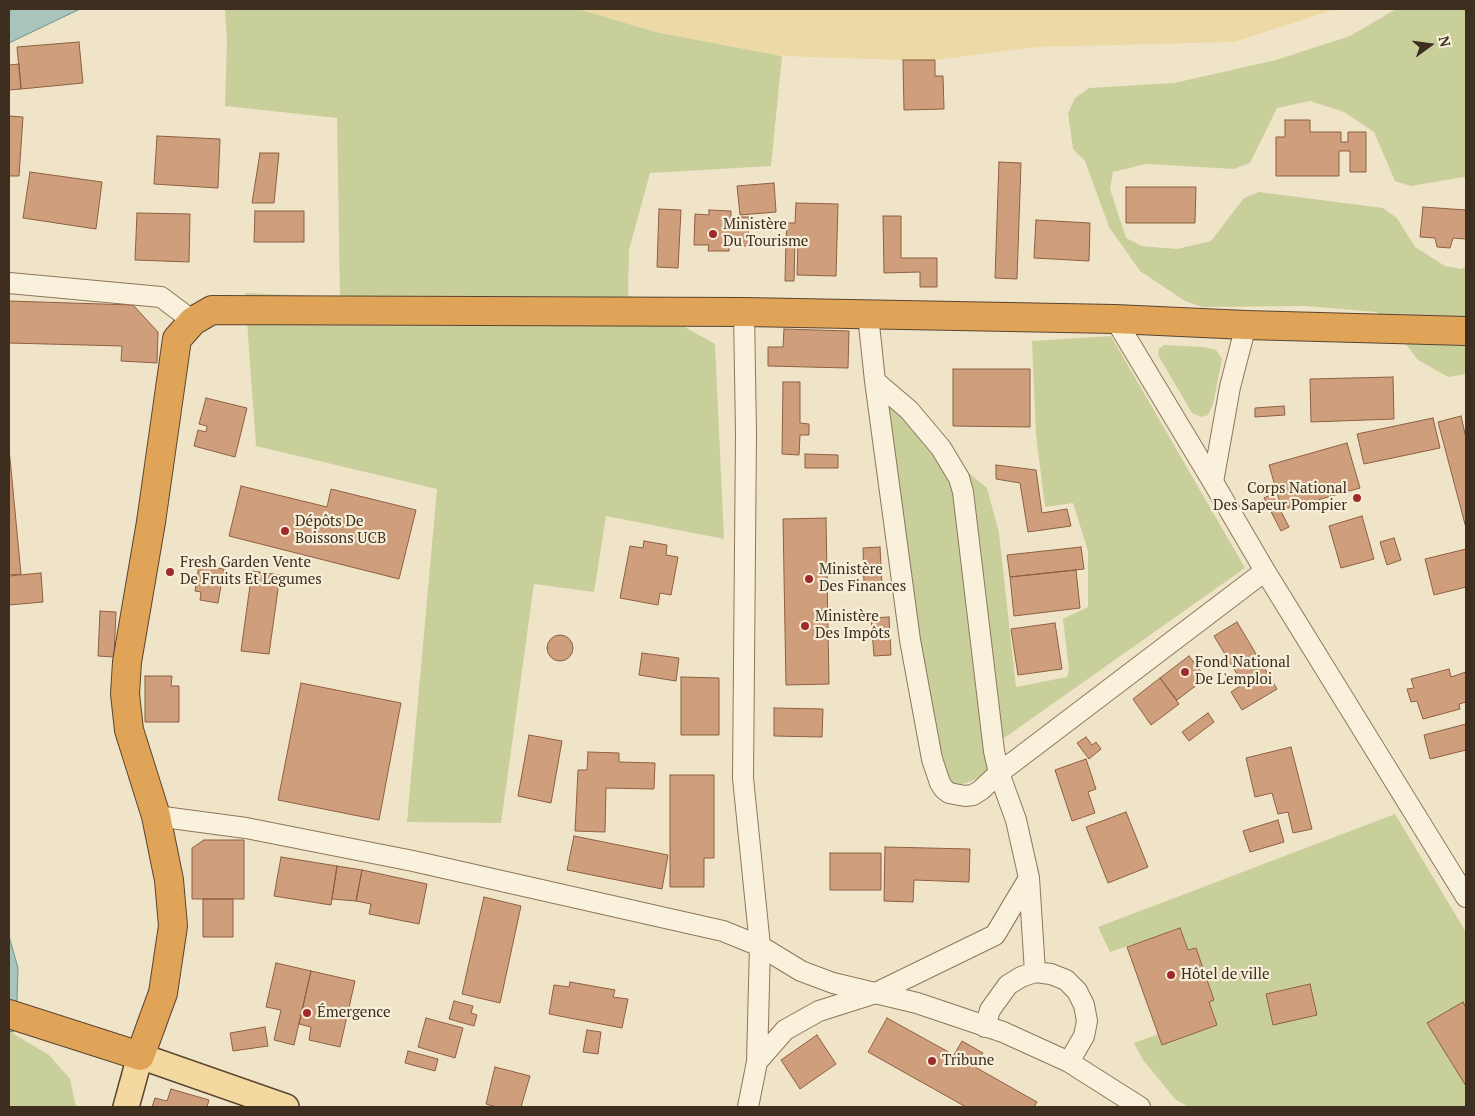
<!DOCTYPE html>
<meta charset="utf-8">
<style>
body{margin:0}
#map{position:relative;width:1475px;height:1116px;overflow:hidden;background:#f0e4c8;font-family:"PT Serif",serif}
canvas{display:block}
.frame{position:absolute;inset:0;border:10px solid #3d2e20;pointer-events:none}
.north{position:absolute;left:1405px;top:20px;width:50px;height:50px;-webkit-text-stroke:4px #f7eed8;paint-order:stroke;rotate:76deg;font-size:14px;font-weight:700;line-height:20px;text-align:center;color:#3d2e20}
.north::after{content:'';display:block;margin:auto;width:18px;height:22px;background:#3d2e20;clip-path:polygon(50% 0,100% 100%,50% 72%,0 100%)}
</style>
<div id="map">
<canvas width="1475" height="1116"></canvas>
<div class="frame"></div>
<div class="north">N</div>
</div>
<script>
const ctx = document.querySelector('canvas').getContext('2d');
ctx.lineJoin = 'round';
function fillPath(path, color) { ctx.fillStyle = color; ctx.fill(path, 'evenodd'); }
const toPath = rows => new Path2D(rows.map(r => 'M' + r).join(''));
function strokePath(path, color, width, dash) { ctx.strokeStyle = color; ctx.lineWidth = width; ctx.lineCap = dash ? 'butt' : 'round'; ctx.setLineDash(dash || []); ctx.stroke(path); }
function label(font, color, halo, rows, align = 'center') {
  ctx.font = font + ' "PT Serif",serif'; ctx.lineWidth = 4.5; ctx.setLineDash([]); ctx.textBaseline = 'middle'; ctx.strokeStyle = halo; ctx.fillStyle = color; for (const [text, x, y, turn = 0] of rows) {
    ctx.save(); ctx.translate(x, y); ctx.rotate((+turn || 0) * Math.PI / 180); ctx.textAlign = isNaN(turn) ? turn : align; if (halo) ctx.strokeText(text, 0, 0); ctx.fillText(text, 0, 0); ctx.restore();
  }
}
const green = toPath([
 [225,9,579,9,656,32,782,56,771,166,650,173,629,250,628,295,715,344,724,539,606,516,594,592,534,584,501,823,407,822,437,489,256,446,245,293,340,297,337,118,225,106,227,40],
 [1396,9,1466,10,1466,178,1463,177,1411,186,1395,181,1374,132,1344,112,1310,101,1277,108,1250,163,1234,169,1146,164,1113,172,1110,189,1126,238,1142,246,1177,249,1211,241,1244,198,1259,192,1383,208,1397,218,1415,247,1445,266,1462,269,1466,266,1466,374,1448,377,1418,360,1386,318,1376,312,1306,306,1202,307,1185,301,1140,271,1109,227,1085,161,1073,149,1068,113,1075,98,1089,88,1174,83,1276,60,1350,36],
 [1111,336,1245,568,1007,736,991,744,996,772,955,787,935,760,877,380,957,463,987,488,999,533,1016,687,1067,677,1069,670,1063,619,1088,607,1088,551,1073,503,1045,507,1036,435,1032,341],
 [1164,345,1204,347,1216,350,1222,359,1213,404,1208,415,1201,417,1192,413,1158,355,1159,349],
 [1395,814,1466,932,1466,1107,1189,1107,1176,1100,1143,1060,1134,1043,1158,1034,1162,1045,1217,1025,1209,1002,1214,1000,1196,948,1188,950,1180,928,1110,952,1098,927],
 [9,1031,49,1055,70,1079,76,1107,9,1107]
]);
const sand = toPath([
 [579,9,1336,9,1234,42,1036,47,935,60,903,60,782,56,656,32]
]);
const water = toPath([
 [9,9,80,9,9,43,9,9],
 [9,936,18,968,17,1000,13,1032,9,1031,9,936]
]);
const building = toPath([
 [79,42,83,83,21,89,17,47,79,42],
 [903,60,935,60,935,76,943,76,944,109,904,110,903,60],
 [19,64,21,89,9,90,9,65,19,64],
 [9,116,23,117,19,176,9,176,9,116],
 [1285,120,1310,120,1310,132,1341,132,1341,142,1348,142,1348,132,1366,132,1366,172,1350,172,1350,151,1339,151,1339,176,1276,176,1276,137,1285,137,1285,120],
 [157,136,220,139,218,188,154,184,157,136],
 [260,153,279,153,274,203,252,203,260,153],
 [999,162,1021,163,1017,279,995,278,999,162],
 [30,172,102,182,96,229,23,218,30,172],
 [774,183,776,212,740,215,737,186,774,183],
 [1126,187,1196,187,1195,223,1126,223,1126,187],
 [796,203,838,204,836,276,797,275,798,239,786,239,787,223,795,223,796,203],
 [1423,207,1466,210,1466,239,1453,238,1450,248,1437,247,1435,238,1420,237,1423,207],
 [659,209,681,210,678,268,657,267,659,209],
 [709,210,731,211,731,217,749,217,748,246,729,245,729,251,708,251,709,245,694,245,695,214,709,215,709,210],
 [255,211,304,211,304,242,254,242,255,211],
 [137,213,190,214,189,262,135,260,137,213],
 [883,216,901,216,901,258,937,258,937,287,920,287,920,272,884,273,883,216],
 [1036,220,1090,223,1089,261,1034,258,1036,220],
 [786,239,795,239,794,281,785,281,786,239],
 [9,301,133,305,158,332,157,363,121,361,122,346,9,343,9,301],
 [784,329,849,331,848,368,768,366,768,347,783,347,784,329],
 [953,369,1030,369,1030,427,953,426,953,369],
 [1393,377,1394,419,1311,422,1310,379,1393,377],
 [783,382,800,382,800,423,809,424,809,435,800,435,799,455,782,454,783,382],
 [206,398,247,408,235,457,194,446,198,430,206,432,207,426,199,424,206,398],
 [1284,406,1285,415,1255,417,1255,408,1284,406],
 [1461,416,1466,438,1466,528,1438,422,1461,416],
 [1433,418,1440,448,1364,464,1357,434,1433,418],
 [1347,443,1360,488,1282,510,1269,465,1347,443],
 [9,448,21,574,9,575,9,448],
 [805,454,838,455,838,468,805,468,805,454],
 [996,465,1036,470,1042,513,1067,509,1071,526,1028,532,1020,483,996,479,996,465],
 [241,486,327,507,331,489,416,510,399,579,229,536,241,486],
 [1272,494,1289,527,1281,531,1264,498,1272,494],
 [1362,516,1374,559,1341,568,1329,526,1362,516],
 [826,518,829,684,786,685,783,519,826,518],
 [1394,538,1401,560,1387,565,1380,542,1394,538],
 [644,541,667,545,666,555,678,557,671,595,660,593,658,605,620,598,630,546,643,548,644,541],
 [880,547,882,585,864,586,863,548,880,547],
 [1081,547,1084,569,1010,577,1007,555,1081,547],
 [1466,549,1466,587,1434,595,1425,559,1466,549],
 [199,565,224,569,218,603,200,600,201,592,195,591,199,565],
 [1076,570,1080,608,1014,616,1010,577,1076,570],
 [252,571,280,575,269,654,241,651,252,571],
 [41,573,43,602,9,605,9,576,41,573],
 [100,611,116,612,114,657,98,656,100,611],
 [889,617,891,655,874,656,871,618,889,617],
 [1237,622,1277,689,1242,710,1231,692,1243,684,1214,636,1237,622],
 [1055,623,1062,669,1018,675,1011,629,1055,623],
 '547 648a13 13 0 1 1 26 0a13 13 0 1 1-26 0Z',
 [642,653,679,658,676,681,639,675,642,653],
 [1189,656,1206,678,1177,700,1160,678,1189,656],
 [1449,669,1451,677,1466,672,1466,702,1459,704,1460,709,1423,719,1417,701,1411,702,1407,689,1414,688,1411,679,1449,669],
 [145,676,172,676,171,686,179,686,179,722,145,722,145,676],
 [681,677,719,678,719,735,681,735,681,677],
 [1160,678,1179,704,1151,725,1133,699,1160,678],
 [301,683,401,703,379,820,278,800,301,683],
 [774,708,823,709,822,737,774,736,774,708],
 [1208,713,1214,722,1189,741,1182,732,1208,713],
 [1466,724,1466,750,1430,759,1424,735,1466,724],
 [529,735,562,741,551,803,518,796,529,735],
 [1086,737,1092,745,1096,742,1101,749,1089,759,1077,743,1086,737],
 [1291,747,1312,829,1293,833,1288,812,1278,814,1272,793,1255,797,1246,758,1291,747],
 [588,752,619,753,619,762,655,763,654,789,606,788,605,832,575,831,578,770,587,770,588,752],
 [1086,759,1096,789,1088,792,1095,813,1072,821,1055,770,1086,759],
 [670,775,714,775,714,858,704,858,704,887,670,887,670,775],
 [1126,812,1148,867,1108,883,1086,827,1126,812],
 [1278,820,1284,842,1250,852,1243,831,1278,820],
 [574,836,668,855,662,889,567,870,574,836],
 [204,840,244,840,244,899,192,899,192,848,204,840],
 [885,847,970,849,969,882,914,880,913,902,884,901,885,847],
 [830,853,881,853,881,890,830,890,830,853],
 [281,857,337,866,331,905,274,896,281,857],
 [337,866,362,870,356,901,332,899,337,866],
 [362,870,427,884,419,924,369,914,371,904,356,901,362,870],
 [484,897,521,906,500,1003,462,994,484,897],
 [203,899,233,899,233,937,203,937,203,899],
 [1180,928,1188,950,1196,948,1214,1000,1209,1002,1217,1025,1162,1045,1127,947,1180,928],
 [276,963,311,971,294,1045,274,1040,281,1010,266,1007,276,963],
 [311,971,355,981,340,1047,309,1040,311,1027,299,1024,311,971],
 [570,982,615,990,613,997,628,999,622,1028,549,1014,554,985,569,987,570,982],
 [1310,984,1317,1015,1273,1025,1266,994,1310,984],
 [454,1001,473,1006,471,1013,477,1015,474,1026,449,1019,454,1001],
 [1463,1002,1466,1008,1466,1086,1427,1023,1463,1002],
 [426,1018,463,1028,455,1058,418,1047,426,1018],
 [887,1018,954,1055,962,1041,983,1053,975,1067,1037,1102,1034,1107,966,1107,868,1052,887,1018],
 [265,1027,268,1046,233,1051,230,1033,265,1027],
 [587,1030,601,1032,598,1054,583,1052,587,1030],
 [817,1035,836,1064,800,1089,781,1060,817,1035],
 [408,1051,438,1059,435,1071,405,1063,408,1051],
 [495,1067,530,1076,521,1107,496,1107,486,1104,495,1067],
 [171,1089,209,1100,207,1107,152,1107,155,1098,167,1101,171,1089]
]);
const minor = toPath([
 [9,283,161,297,193,321],
 [744,312,746,433,743,778,760,946,757,1062,748,1107],
 [868,315,875,381,910,640,932,759,940,783,944,789,949,793,965,796,973,795,981,790,999,773,1265,571],
 [1115,319,1213,482,1265,571,1466,897],
 [875,381,909,410,941,448,959,478,963,492,994,751,999,773,1016,820,1029,878,1035,972],
 [1213,482,1230,387,1246,325],
 [156,816,246,828,413,861,723,931,760,946,801,971,833,983,917,1003,1003,1032,1069,1062,1140,1107],
 [985,1027,990,1010,1008,985,1021,977,1035,972,1051,974,1066,980,1077,991,1084,1005,1087,1021,1084,1036,1069,1062],
 [757,1062,785,1030,819,1011,876,993,995,935,1029,878]
]);
const major = toPath([
 [126,1107,140,1056,286,1107]
]);
const highway = toPath([
 [9,1014,140,1056,163,993,173,926,169,880,156,816,129,730,125,694,127,662,151,522,177,339,193,321,212,310,744,312,1115,319,1246,325,1466,331]
]);
const markers = [
 [713,234,5,"#9e2a2b"],
 [1357,498,5,"#9e2a2b"],
 [285,531,5,"#9e2a2b"],
 [170,572,5,"#9e2a2b"],
 [809,579,5,"#9e2a2b"],
 [805,626,5,"#9e2a2b"],
 [1185,672,5,"#9e2a2b"],
 [1171,975,5,"#9e2a2b"],
 [307,1013,5,"#9e2a2b"],
 [932,1061,5,"#9e2a2b"]
];
const poiNames = [
 ["Ministère",723,225],
 ["Du Tourisme",723,242],
 ["Corps National",1347,489,"right"],
 ["Des Sapeur Pompier",1347,506,"right"],
 ["Dépôts De",295,522],
 ["Boissons UCB",295,539],
 ["Fresh Garden Vente",180,563],
 ["De Fruits Et Legumes",180,580],
 ["Ministère",819,570],
 ["Des Finances",819,587],
 ["Ministère",815,617],
 ["Des Impôts",815,634],
 ["Fond National",1195,663],
 ["De L'emploi",1195,680],
 ["Hôtel de ville",1181,975],
 ["Émergence",317,1013],
 ["Tribune",942,1061]
];
fillPath(green, '#c9cf9b');
fillPath(sand, '#ecd9a5');
fillPath(water, '#a9c4bc');
strokePath(water, '#6f938a', 1);
fillPath(building, '#cf9f7d');
strokePath(building, '#8d5f41', 1);
strokePath(minor, '#8d765c', 22);
strokePath(major, '#5b4430', 28);
strokePath(highway, '#5b4430', 30);
strokePath(minor, '#faf1dc', 20);
strokePath(major, '#f3d9a0', 25);
strokePath(highway, '#e0a458', 28);
for (const [x, y, r, color] of markers) { const dot = new Path2D(); dot.arc(x, y, r, 0, 2 * Math.PI); ctx.fillStyle = color; ctx.fill(dot); strokePath(dot, '#f7eed8', 2); }
label('15px', '#3d2e20', '#f7eed8', poiNames, 'left');
</script>
